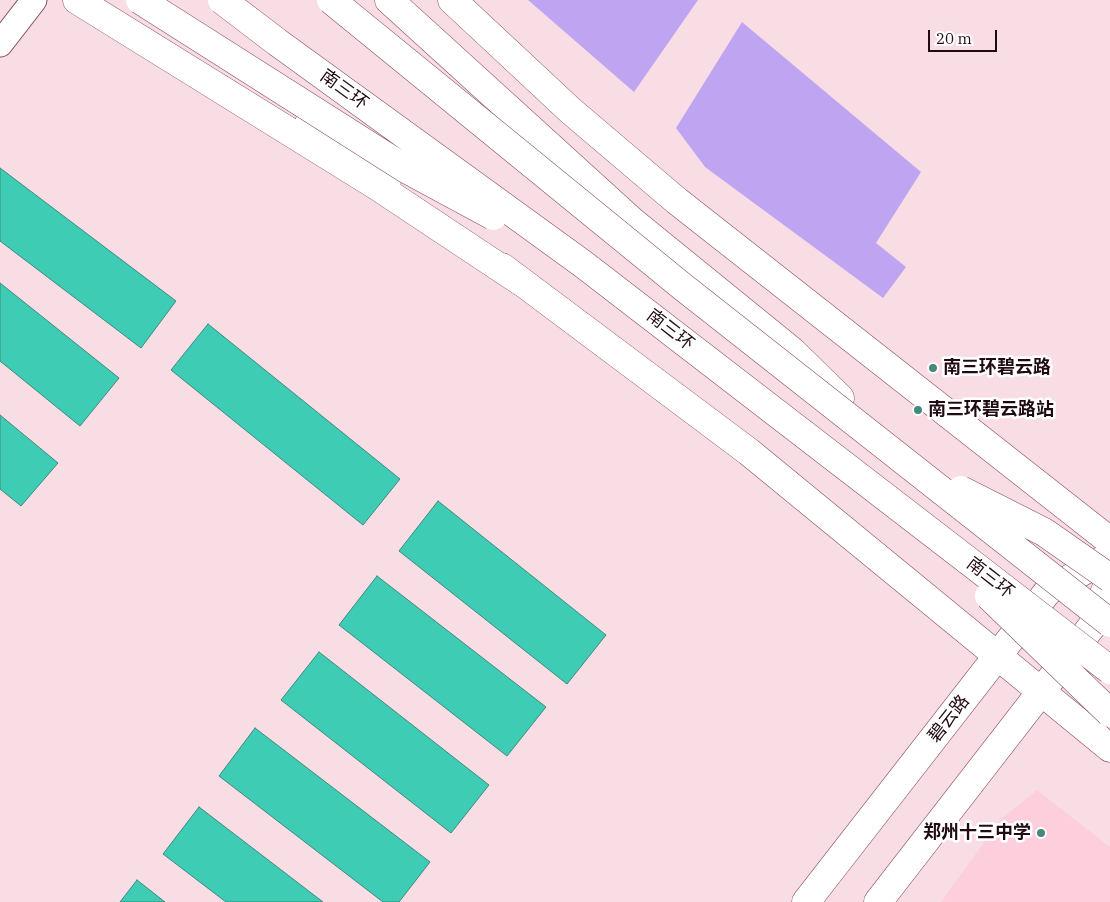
<!DOCTYPE html>
<meta charset="utf-8">
<style>
body{margin:0}
#map{position:relative;width:1110px;height:902px;overflow:hidden;background:#f9dde4;font-family:"IBM Plex Serif",serif}
canvas{display:block}
.scale{position:absolute;left:928px;top:30px;width:69px;height:22px;box-sizing:border-box;border:2px solid #210b13;border-top:0;padding-left:6px;font-size:15px;line-height:18px;white-space:nowrap;color:#210b13;-webkit-text-stroke:4px #fff;paint-order:stroke}
</style>
<div id="map">
<canvas width="1110" height="902"></canvas>
<div class="scale">20 m</div>
</div>
<script>
const ctx = document.querySelector('canvas').getContext('2d');
ctx.lineJoin = 'round';
function fillPath(path, color) { ctx.fillStyle = color; ctx.fill(path, 'evenodd'); }
const toPath = rows => new Path2D(rows.map(r => 'M' + r).join(''));
function strokePath(path, color, width, dash) { ctx.strokeStyle = color; ctx.lineWidth = width; ctx.lineCap = dash ? 'butt' : 'round'; ctx.setLineDash(dash || []); ctx.stroke(path); }
function label(font, color, halo, rows, align = 'center') {
  ctx.font = font + ' "IBM Plex Serif","Noto Sans SC",serif'; ctx.lineWidth = 5; ctx.setLineDash([]); ctx.textBaseline = 'middle'; ctx.strokeStyle = halo; ctx.fillStyle = color; for (const [text, x, y, turn = 0] of rows) {
    ctx.save(); ctx.translate(x, y); ctx.rotate((+turn || 0) * Math.PI / 180); ctx.textAlign = isNaN(turn) ? turn : align; if (halo) ctx.strokeText(text, 0, 0); ctx.fillText(text, 0, 0); ctx.restore();
  }
}
const built = toPath([
 [1037,790,1110,847,1110,902,941,902,1001,819]
]);
const green = toPath([
 [528,0,698,0,634,92],
 [742,22,921,172,876,243,906,267,883,298,705,167,676,128]
]);
const building = toPath([
 [0,168,176,301,141,348,0,241,0,168],
 [0,283,119,378,80,426,0,361,0,283],
 [208,324,400,479,363,525,171,370,208,324],
 [0,415,58,463,21,506,0,489,0,415],
 [438,501,606,635,567,684,399,551,438,501],
 [377,576,546,707,507,756,339,625,377,576],
 [319,652,489,785,451,833,281,700,319,652],
 [255,728,430,862,399,902,383,902,219,776,255,728],
 [199,807,323,902,226,902,163,854,199,807],
 [137,880,165,902,120,902,137,880]
]);
const minor = toPath([
 [0,44,34,0]
]);
const tertiary = toPath([
 [310,119,387,181],
 [502,267,749,452,1110,748],
 [806,902,1048,591,1110,556],
 [878,902,1092,626,1110,578]
]);
const secondary = toPath([
 [77,0,377,186,520,281]
]);
const trunk = toPath([
 [389,0,632,221,792,351,840,398],
 [452,0,571,111,677,201,1110,541]
]);
const trunkBridge = toPath([
 [140,0,406,169,493,216],
 [222,0,277,42,583,264,1110,670],
 [331,0,683,287,1110,623],
 [961,490,1044,532,1110,578],
 [989,596,1110,713]
]);
const markers = [
 [933,368,5,"#468a7d"],
 [918,410,5,"#468a7d"],
 [1041,833,5,"#468a7d"]
];
const streetNames = [
 ["南三环",344,90,36],
 ["南三环",670,330,38],
 ["南三环",990,578,38],
 ["碧云路",949,719,-52]
];
const poiNames = [
 ["南三环碧云路",943,368],
 ["南三环碧云路站",928,410],
 ["郑州十三中学",1031,833,"right"]
];
fillPath(built, '#fdcfdc');
fillPath(green, '#bfa5f1');
fillPath(building, '#3eccb5');
strokePath(building, '#3c8a7c', 1);
strokePath(minor, '#864d60', 27);
strokePath(tertiary, '#864d60', 29);
strokePath(secondary, '#864d60', 29);
strokePath(trunk, '#864d60', 29);
strokePath(minor, '#fff', 25);
strokePath(tertiary, '#fff', 28);
strokePath(secondary, '#fff', 28);
strokePath(trunk, '#fff', 28);
strokePath(trunkBridge, '#864d60', 29, []);
strokePath(trunkBridge, '#fff', 28);
for (const [x, y, r, color] of markers) { const dot = new Path2D(); dot.arc(x, y, r, 0, 2 * Math.PI); ctx.fillStyle = color; ctx.fill(dot); strokePath(dot, '#fff', 2); }
label('18px', '#210b13', '#fff', streetNames);
label('bold 18px', '#210b13', '#fff', poiNames, 'left');
</script>
